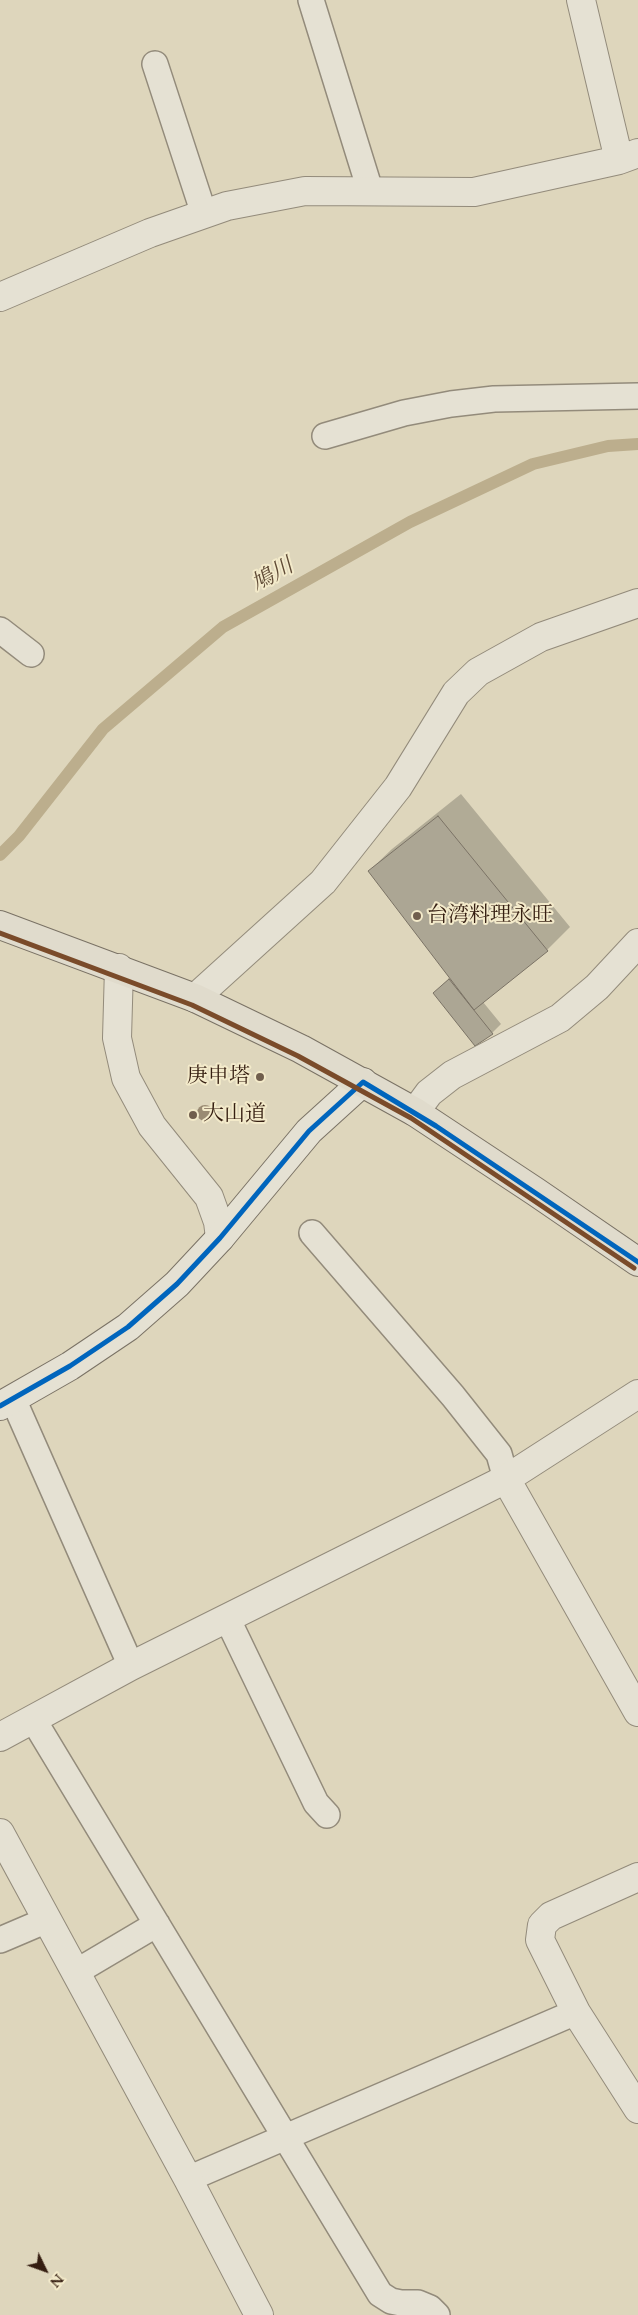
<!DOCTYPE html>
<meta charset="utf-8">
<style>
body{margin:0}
#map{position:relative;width:638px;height:2315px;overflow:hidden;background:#ded6bc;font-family:Cardo,serif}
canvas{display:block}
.north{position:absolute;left:20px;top:2245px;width:50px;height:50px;-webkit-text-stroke:4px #f3eaca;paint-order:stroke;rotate:132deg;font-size:14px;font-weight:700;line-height:20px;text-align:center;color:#351e11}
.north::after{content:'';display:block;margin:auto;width:18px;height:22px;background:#351e11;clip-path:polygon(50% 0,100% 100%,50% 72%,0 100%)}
</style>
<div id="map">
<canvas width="638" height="2315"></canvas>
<div class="north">N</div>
</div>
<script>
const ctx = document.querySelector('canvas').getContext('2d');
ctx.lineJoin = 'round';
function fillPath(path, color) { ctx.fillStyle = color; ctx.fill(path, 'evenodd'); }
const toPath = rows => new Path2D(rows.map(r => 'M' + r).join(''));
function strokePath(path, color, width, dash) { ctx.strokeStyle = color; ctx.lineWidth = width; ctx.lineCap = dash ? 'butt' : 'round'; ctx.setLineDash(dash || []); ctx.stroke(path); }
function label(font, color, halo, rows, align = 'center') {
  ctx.font = font + ' Cardo,"Noto Serif JP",serif'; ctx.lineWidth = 4; ctx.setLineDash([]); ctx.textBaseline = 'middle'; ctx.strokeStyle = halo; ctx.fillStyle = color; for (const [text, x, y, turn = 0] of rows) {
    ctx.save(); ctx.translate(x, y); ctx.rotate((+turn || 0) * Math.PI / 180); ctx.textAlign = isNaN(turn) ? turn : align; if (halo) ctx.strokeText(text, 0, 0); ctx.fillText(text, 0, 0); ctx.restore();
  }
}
const shadow = toPath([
 [461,794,570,927,547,950,483,1002,501,1024,492,1033,443,984,451,977,369,871,392,849]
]);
const stream = toPath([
 [0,855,19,836,103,729,223,627,410,522,533,464,608,446,638,444]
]);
const building = toPath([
 [438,816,548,951,474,1010,368,871,438,816],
 [449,979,493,1034,475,1046,433,993,449,979]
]);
const lane = toPath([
 [311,0,370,190],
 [155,64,204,214],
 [325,436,404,413,451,404,494,399,638,396],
 [0,630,31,654],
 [312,1233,453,1396,499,1454,506,1479],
 [13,1399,131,1666],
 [227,1618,316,1803,327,1815],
 [33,1719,380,2294,391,2301,401,2303,418,2303,430,2308,437,2315],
 [0,1940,47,1920],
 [76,1972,157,1924],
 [188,2179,576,2012]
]);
const street = toPath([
 [581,0,619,160],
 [0,297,150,233,227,206,305,191,474,192,619,160,638,153],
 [119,968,117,1038,126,1078,152,1126,209,1197,218,1222,220,1238],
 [195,998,323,882,398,787,456,693,478,672,541,637,638,603],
 [415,1112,429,1093,452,1075,560,1018,597,987,638,943],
 [506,1479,638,1712],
 [0,1737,131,1666,506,1479,638,1394],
 [0,1833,188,2179,259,2315],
 [638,1877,551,1916,542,1925,540,1940,576,2012,638,2109]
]);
const secondary = toPath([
 [0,1406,70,1366,128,1327,177,1284,220,1238,309,1131,363,1082]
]);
const primary = toPath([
 [0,925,195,998,301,1049,415,1112,536,1192,638,1262]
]);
const bus1 = toPath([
 [0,1406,70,1366,128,1327,177,1284,220,1238,309,1131,363,1082,436,1126,638,1262]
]);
const bus2 = toPath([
 [0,933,192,1005,298,1056,411,1118,634,1268]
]);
const trees = [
 [205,1113]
];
const markers = [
 [417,916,5,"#705e4d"],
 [260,1077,5,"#705e4d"],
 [193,1115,5,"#705e4d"]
];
const poiNames = [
 ["台湾料理永旺",427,916],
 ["庚申塔",250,1077,"right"],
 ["大山道",203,1115]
];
const waterNames = [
 ["鳩川",273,576,-30]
];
fillPath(shadow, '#0003');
strokePath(stream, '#bcae8d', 12);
fillPath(building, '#aca694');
strokePath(building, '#7a7265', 1);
strokePath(lane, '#938b7b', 28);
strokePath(street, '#938b7b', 30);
strokePath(secondary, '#7a7265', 30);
strokePath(primary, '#7a7265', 30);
strokePath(lane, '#e5e1d3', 25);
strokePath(street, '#e5e1d3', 28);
strokePath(secondary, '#e5e1d3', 28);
strokePath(primary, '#e0dbcc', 28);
strokePath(bus1, '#0065bd', 5);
strokePath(bus2, '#7a4b2a', 5);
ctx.fillStyle = '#9a8b73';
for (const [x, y] of trees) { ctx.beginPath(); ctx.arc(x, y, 8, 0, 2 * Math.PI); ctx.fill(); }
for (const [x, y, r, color] of markers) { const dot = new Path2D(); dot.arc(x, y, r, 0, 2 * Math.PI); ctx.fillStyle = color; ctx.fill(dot); strokePath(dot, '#f3eaca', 2); }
label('21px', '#351e11', '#f3eaca', poiNames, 'left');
label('italic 22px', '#5f4a35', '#f3eaca', waterNames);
</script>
